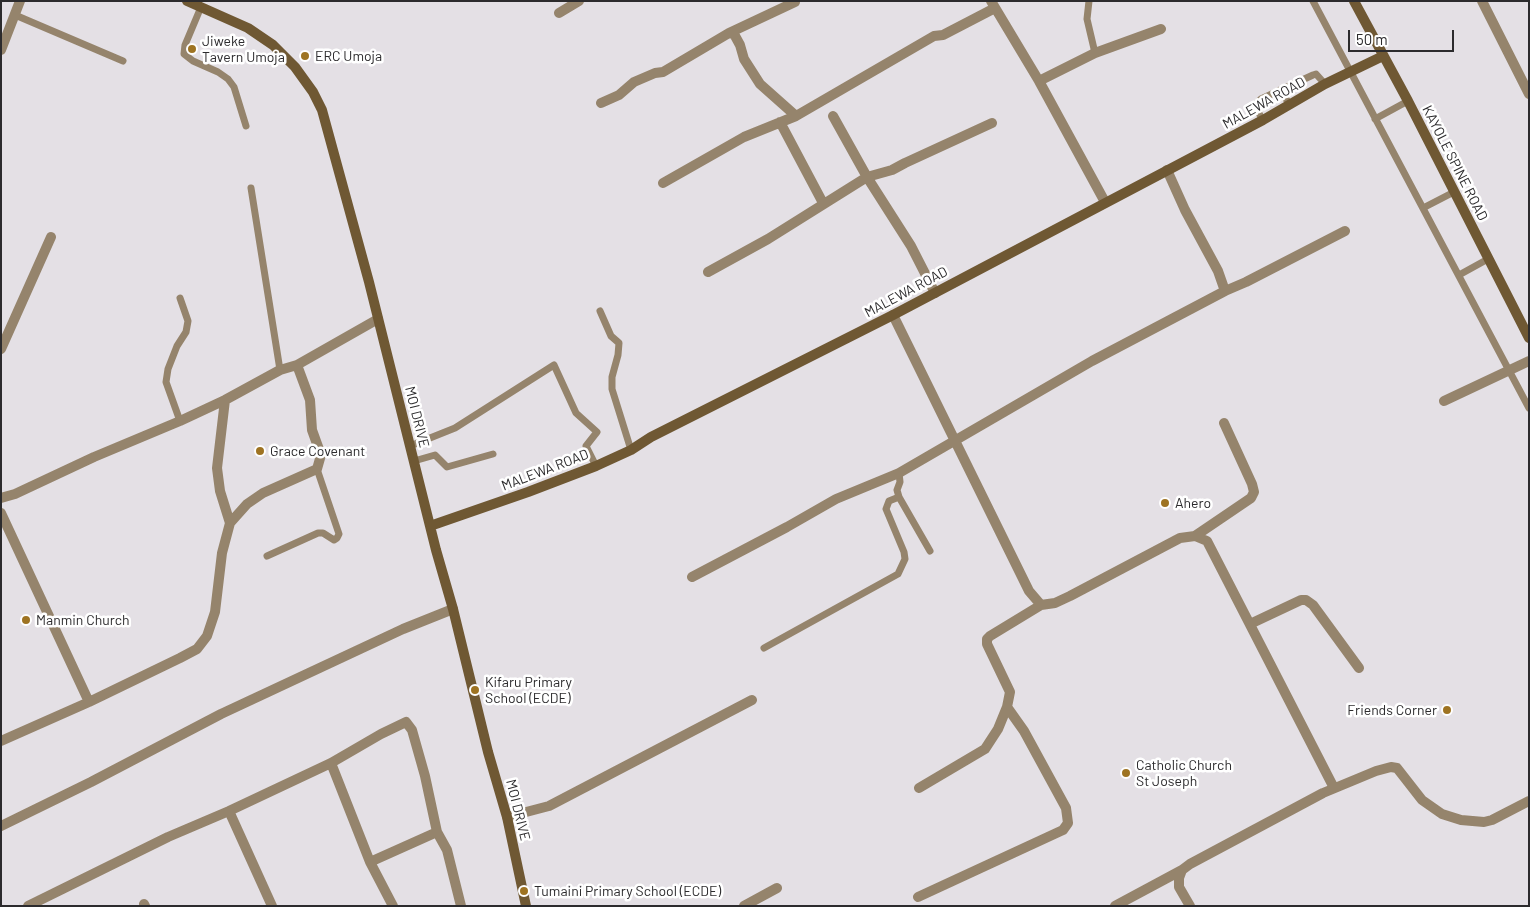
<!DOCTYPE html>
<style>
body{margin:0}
#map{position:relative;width:1530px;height:907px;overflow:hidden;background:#e4e0e5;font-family:Barlow,sans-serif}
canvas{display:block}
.frame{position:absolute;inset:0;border:2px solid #2c2b2d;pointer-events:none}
.scale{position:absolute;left:1348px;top:30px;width:106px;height:22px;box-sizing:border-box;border:2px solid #2c2b2d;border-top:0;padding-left:6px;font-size:15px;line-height:18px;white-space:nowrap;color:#2c2b2d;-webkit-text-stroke:4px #fff;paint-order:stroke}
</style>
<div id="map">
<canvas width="1530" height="907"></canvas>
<div class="frame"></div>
<div class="scale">50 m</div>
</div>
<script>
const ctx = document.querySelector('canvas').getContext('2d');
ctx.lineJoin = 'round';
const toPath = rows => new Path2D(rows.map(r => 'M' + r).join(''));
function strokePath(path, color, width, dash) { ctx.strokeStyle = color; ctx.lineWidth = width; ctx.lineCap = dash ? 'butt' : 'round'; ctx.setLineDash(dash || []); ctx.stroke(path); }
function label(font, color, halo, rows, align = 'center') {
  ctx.font = font + ' Barlow,sans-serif'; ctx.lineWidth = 5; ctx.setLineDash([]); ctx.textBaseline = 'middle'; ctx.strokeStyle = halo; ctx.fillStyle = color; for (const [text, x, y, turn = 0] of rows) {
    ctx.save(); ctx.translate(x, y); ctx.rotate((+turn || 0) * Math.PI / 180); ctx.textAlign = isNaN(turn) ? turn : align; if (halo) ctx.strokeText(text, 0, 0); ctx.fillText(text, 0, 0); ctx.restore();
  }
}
const lane = toPath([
 [1089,1,1087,19,1095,53],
 [1313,1,1529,408],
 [201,7,185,45,184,54,193,61,218,72,228,79,234,87,246,126],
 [15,15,123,61],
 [1280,90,1290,105],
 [1375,119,1408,101],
 [1263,120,1255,107,1257,103,1261,99,1313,75,1316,74,1325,84],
 [251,188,280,370],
 [1423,208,1454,192],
 [1459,275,1488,259],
 [600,311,611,336,619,343,618,355,612,377,612,389,631,450],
 [180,421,166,382,168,369,177,346,186,332,188,321,180,298],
 [410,446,455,428,554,365,576,413,597,432,586,446,596,466],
 [414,461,435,455,447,467,493,454],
 [899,473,900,482,897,490,899,497,930,551],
 [267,556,318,533,323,533,334,540,337,538,339,534,317,469],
 [764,648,898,574,905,559,904,552,886,509,889,501,899,497]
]);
const street = toPath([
 [991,1,1039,81,1105,202],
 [1482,1,1529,94],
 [559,13,579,1],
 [729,33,734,34,740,45,744,59,760,84,796,116],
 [1,50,20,1],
 [1039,81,1095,53,1161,29],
 [601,103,619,95,634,82,655,73,663,72,729,33,795,2],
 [833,116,867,177,911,246,935,293],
 [780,122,823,203],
 [1167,170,1185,210,1218,271,1225,291,1246,282,1345,231],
 [663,183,744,137,796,116,934,36,943,35,995,8],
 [708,272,768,239,867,177,892,170,905,163,992,123],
 [893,315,1029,591,1041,605],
 [1,349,51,237],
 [225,400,217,468,220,491,230,523],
 [1444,401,1529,361],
 [1,498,15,494,94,457,180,421,225,400,280,370,297,365,378,319],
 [1,513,89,702],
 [1195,536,1251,498,1254,492,1252,484,1224,423],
 [692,577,787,527,836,499,899,473,1092,361,1225,291],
 [1250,624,1301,600,1306,600,1313,605,1359,668],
 [1,741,89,702,180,658,197,649,207,636,215,612,222,553,230,523,247,504,263,493,317,469,321,455,312,430,310,400,297,365],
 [331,763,370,862,393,906],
 [919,788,985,749,998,729,1007,707,1010,692,987,644,987,639,990,636,1041,605,1055,603,1070,596,1180,538,1195,536,1207,541,1334,788],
 [229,811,272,906],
 [507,817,549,806,752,700],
 [1,826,91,782,221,714,403,629,453,609],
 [370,862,437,832],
 [918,897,1063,830,1068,823,1066,808,1024,731,1007,707],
 [144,904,145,906],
 [28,906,168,837,229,811,331,763,381,734,406,722,412,730,425,776,437,832,447,850,461,906],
 [744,906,777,888],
 [1115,906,1182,870],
 [1190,906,1179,887,1179,878,1182,870,1190,864,1323,793,1376,771,1391,767,1397,768,1422,800,1442,814,1461,820,1484,822,1492,820,1529,801]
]);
const secondary = toPath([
 [187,1,248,28,273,45,295,67,313,92,322,110,369,282,436,550,453,609,488,752,507,817,526,906],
 [1354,1,1408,101,1529,338],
 [430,526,528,492,596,466,631,450,651,437,893,315,1263,120,1325,84,1383,56]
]);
const markers = [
 [192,49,5,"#9e7322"],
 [305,56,5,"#9e7322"],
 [260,451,5,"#9e7322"],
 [1165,503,5,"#9e7322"],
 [26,620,5,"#9e7322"],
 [475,690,5,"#9e7322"],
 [1447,710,5,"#9e7322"],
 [1126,773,5,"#9e7322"],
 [524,891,5,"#9e7322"]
];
const poiNames = [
 ["Jiweke",202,41],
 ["Tavern Umoja",202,57],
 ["ERC Umoja",315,56],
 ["Grace Covenant",270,451],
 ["Ahero",1175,503],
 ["Manmin Church",36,620],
 ["Kifaru Primary",485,682],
 ["School (ECDE)",485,698],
 ["Friends Corner",1437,710,"right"],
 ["Catholic Church",1136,765],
 ["St Joseph",1136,781],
 ["Tumaini Primary School (ECDE)",534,891]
];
const streetNames = [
 ["MALEWA ROAD",1264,103,-29],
 ["KAYOLE SPINE ROAD",1455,163,63],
 ["MALEWA ROAD",906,292,-28],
 ["MOI DRIVE",417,417,76],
 ["MALEWA ROAD",545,470,-21],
 ["MOI DRIVE",518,810,76]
];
strokePath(lane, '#95846c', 7);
strokePath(street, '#95846c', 10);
strokePath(secondary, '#6f5833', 10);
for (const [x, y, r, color] of markers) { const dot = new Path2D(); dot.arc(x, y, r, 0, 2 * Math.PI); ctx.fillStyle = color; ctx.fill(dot); strokePath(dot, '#fff', 2); }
label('14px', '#2c2b2d', '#fff', poiNames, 'left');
label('14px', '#2c2b2d', '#fff', streetNames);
</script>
